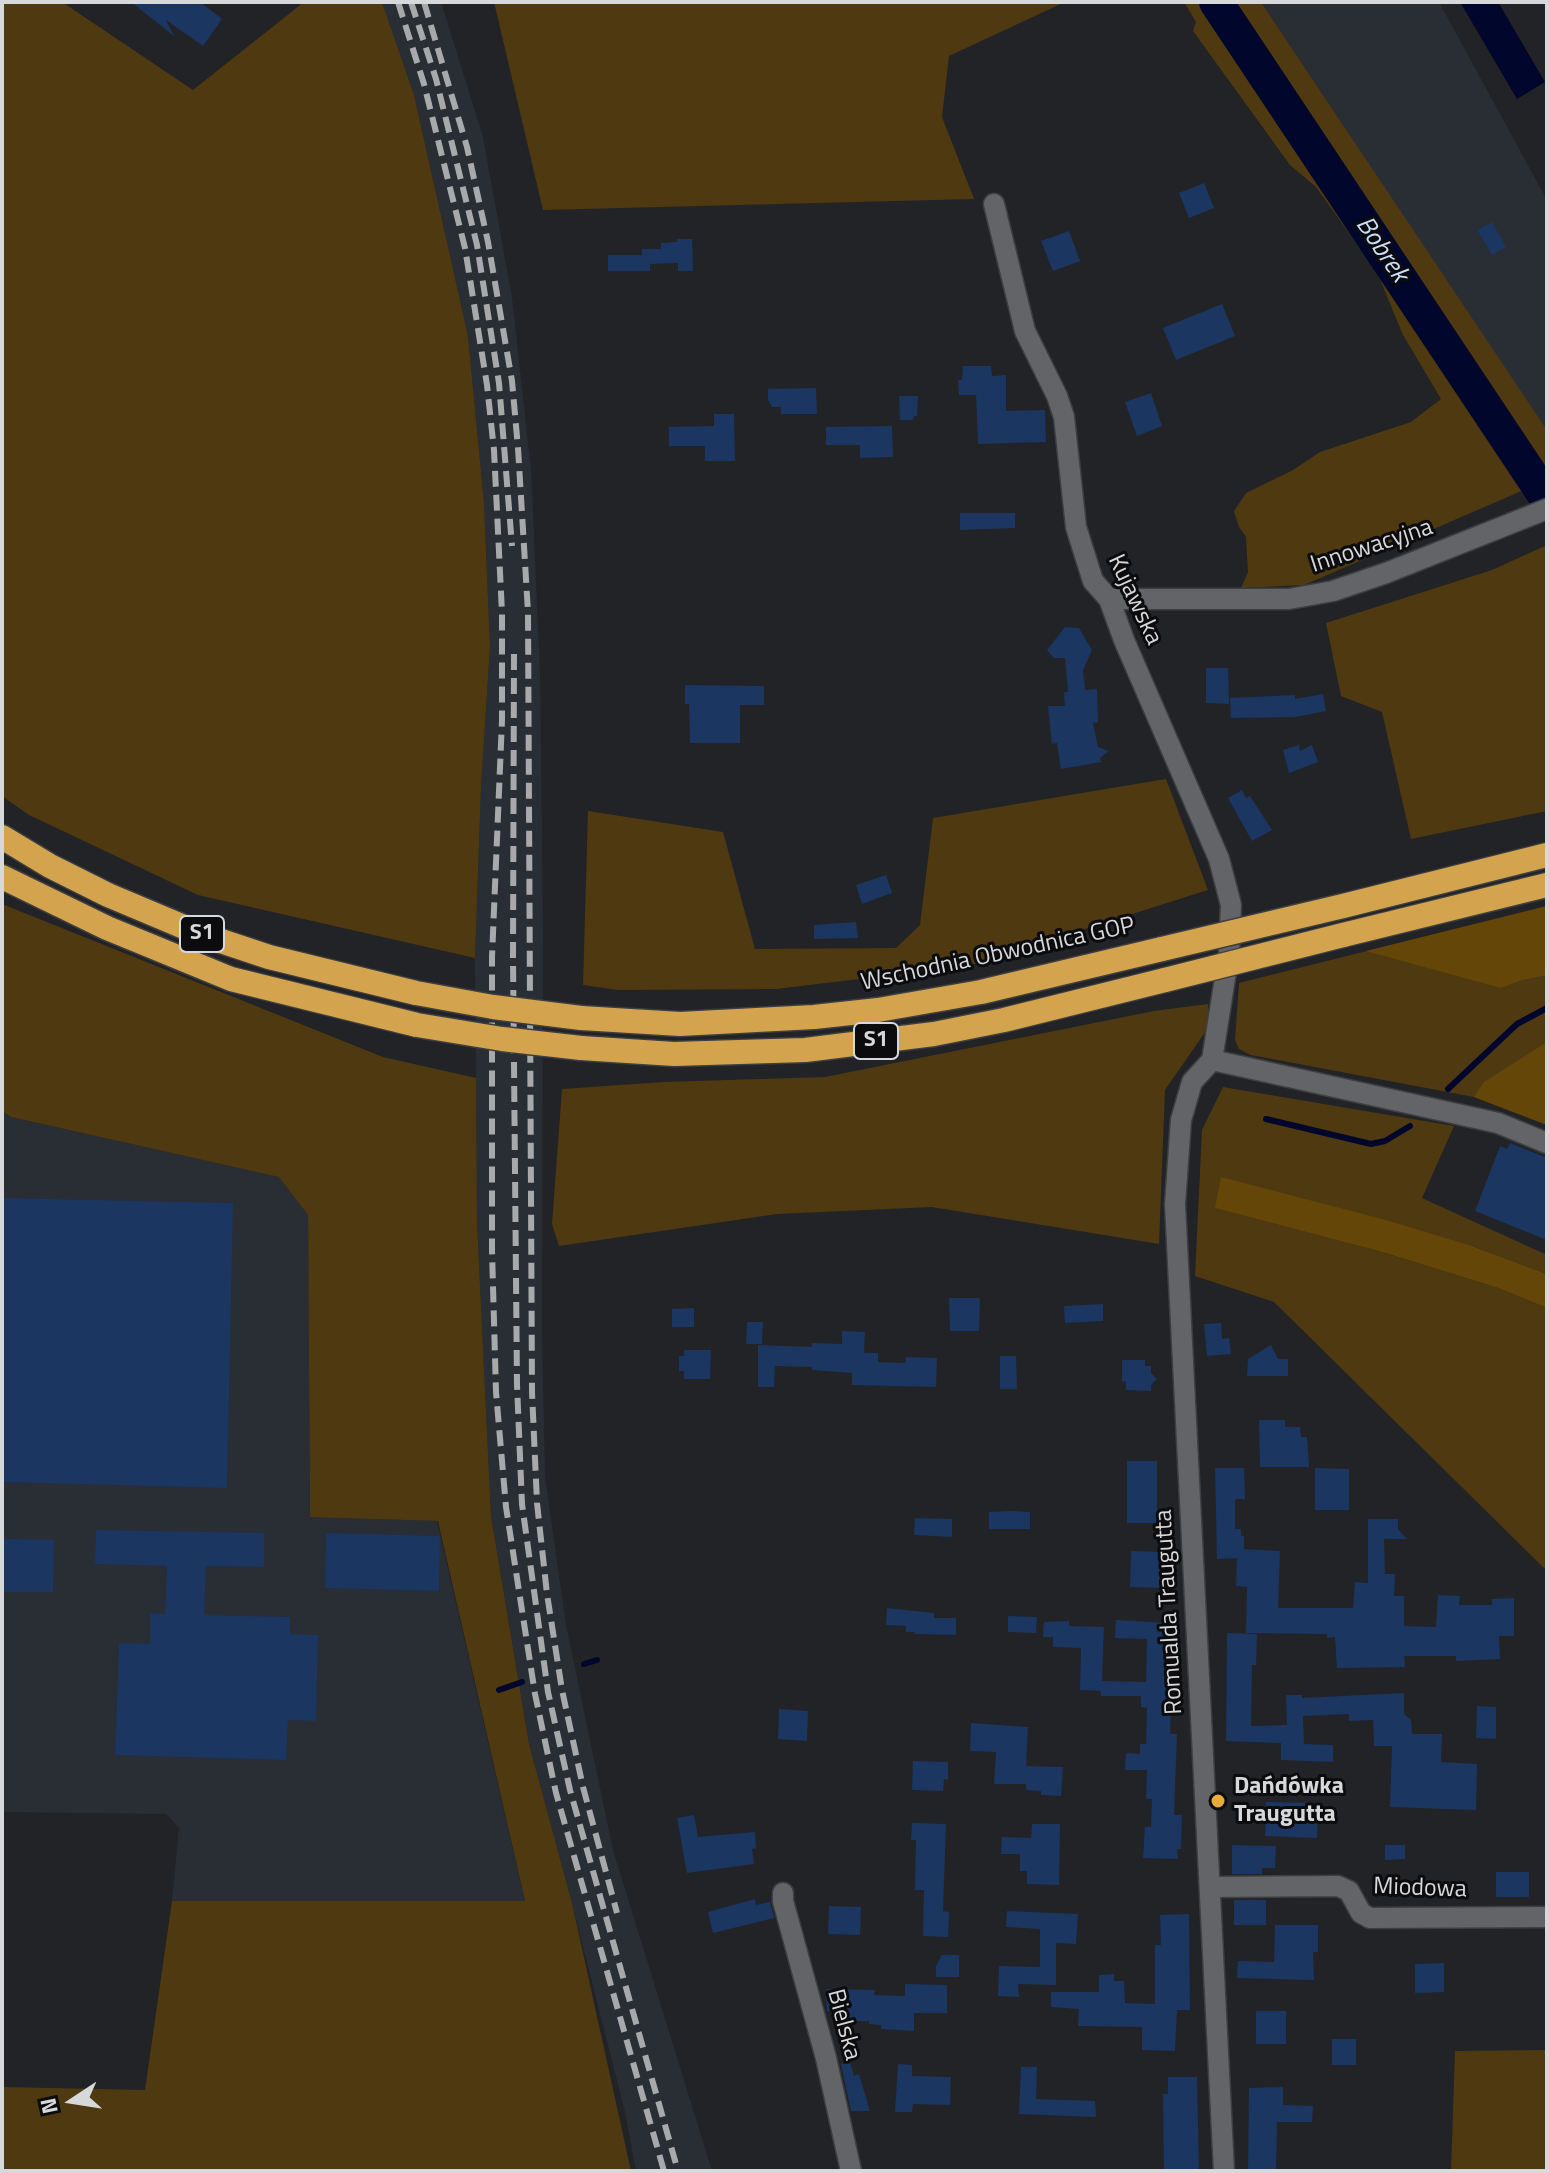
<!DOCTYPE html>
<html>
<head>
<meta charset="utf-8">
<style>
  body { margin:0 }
  #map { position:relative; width:1549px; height:2173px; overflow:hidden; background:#222326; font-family:"Titillium Web",sans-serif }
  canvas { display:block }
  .frame { position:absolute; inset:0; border:4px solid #d7d8da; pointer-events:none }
  .north { position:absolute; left:32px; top:2061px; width:80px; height:80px; -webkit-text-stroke:6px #0c0c0e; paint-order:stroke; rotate:258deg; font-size:22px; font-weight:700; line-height:32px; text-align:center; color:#d7d8da }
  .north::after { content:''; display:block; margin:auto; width:28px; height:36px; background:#d7d8da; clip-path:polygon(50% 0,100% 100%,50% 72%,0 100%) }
</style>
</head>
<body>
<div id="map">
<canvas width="1549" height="2173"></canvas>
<div class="frame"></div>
<div class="north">N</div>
</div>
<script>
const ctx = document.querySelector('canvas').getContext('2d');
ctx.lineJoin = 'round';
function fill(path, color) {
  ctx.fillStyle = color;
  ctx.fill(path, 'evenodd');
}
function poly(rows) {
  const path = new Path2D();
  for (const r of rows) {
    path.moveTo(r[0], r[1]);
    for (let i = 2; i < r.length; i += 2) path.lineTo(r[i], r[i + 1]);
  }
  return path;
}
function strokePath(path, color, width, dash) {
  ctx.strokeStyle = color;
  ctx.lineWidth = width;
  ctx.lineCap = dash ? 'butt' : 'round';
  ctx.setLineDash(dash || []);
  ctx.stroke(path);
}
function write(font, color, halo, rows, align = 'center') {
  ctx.font = font + ' "Titillium Web",sans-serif';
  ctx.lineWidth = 6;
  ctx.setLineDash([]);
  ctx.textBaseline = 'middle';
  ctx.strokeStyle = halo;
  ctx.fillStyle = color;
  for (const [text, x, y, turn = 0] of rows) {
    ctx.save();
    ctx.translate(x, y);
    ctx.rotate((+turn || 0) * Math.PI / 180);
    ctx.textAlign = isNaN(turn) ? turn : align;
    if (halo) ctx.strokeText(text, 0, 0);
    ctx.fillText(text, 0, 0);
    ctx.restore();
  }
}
const built = poly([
  [382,2,441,2,483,137,512,297,531,470,540,672,543,930,542,1330,545,1477,566,1625,613,1850,712,2171,636,2171,625,2112,572,1903,529,1744,491,1516,477,1221,475,958,481,787,490,646,484,503,468,336,414,95],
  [1261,2,1439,2,1547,200,1547,430],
  [2,1112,11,1117,280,1177,308,1215,310,1516,437,1521,525,1902,172,1901,179,1828,166,1814,2,1812]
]);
const green = poly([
  [2,2,62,2,193,90,304,2,382,2,414,95,468,336,484,503,490,646,481,787,475,958,198,895,29,815,2,796],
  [494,2,1065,2,949,56,942,117,974,199,543,210],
  [1184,2,1261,2,1547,430,1547,480,1304,585,1241,588,1248,572,1246,537,1239,527,1234,511,1246,493,1293,470,1320,452,1411,422,1441,399,1403,335,1377,272,1316,187,1290,165,1193,31,1196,22],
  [1547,545,1547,811,1411,839,1382,712,1341,696,1326,623,1492,570],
  [1166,779,1208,890,968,966,776,989,618,990,583,985,588,811,723,832,755,949,896,948,920,925,933,818],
  [2,904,383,1057,476,1078,477,1221,491,1516,529,1744,572,1903,631,2171,2,2171,2,2087,145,2090,172,1901,525,1901,438,1521,310,1517,308,1215,279,1177,11,1117,2,1111],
  [1547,906,1547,1125,1474,1097,1251,1055,1239,1049,1235,1040,1239,983],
  [1208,1004,1208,1028,1165,1090,1159,1244,932,1207,777,1214,559,1246,552,1224,562,1089,664,1082,825,1077,1154,1011],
  [1223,1087,1454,1126,1422,1198,1547,1255,1547,1274,1472,1246,1216,1208,1382,1252,1498,1288,1547,1308,1547,1571,1274,1302,1195,1276,1202,1130],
  [1547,2050,1547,2171,1451,2171,1455,2051]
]);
const forest = poly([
  [1547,906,1547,975,1522,980,1501,988,1366,951],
  [1547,1042,1547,1125,1474,1097,1484,1082],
  [1221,1177,1386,1220,1472,1246,1547,1274,1547,1308,1498,1288,1382,1252,1215,1208]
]);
const water = poly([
  [1460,2,1498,2,1545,82,1517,99]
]);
const stream = poly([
  [1448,1089,1517,1024,1547,1008],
  [1266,1119,1371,1144,1385,1141,1410,1126],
  [584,1664,597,1660],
  [499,1690,522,1682]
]);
const river = poly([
  [1216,2,1547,499]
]);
const building = poly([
  [131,2,200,2,222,19,203,46,166,20,174,36],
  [1204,183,1214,208,1189,218,1179,193],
  [1492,222,1506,247,1492,255,1477,230],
  [1069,231,1080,261,1053,271,1041,241],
  [677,239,692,239,693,271,678,271,678,263,650,264,650,271,608,271,608,255,642,255,642,249,661,249,661,243,677,242],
  [1222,304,1235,336,1176,360,1163,328],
  [963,366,991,366,992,376,1006,375,1006,411,1045,410,1046,442,978,444,976,395,959,395,958,380,962,380],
  [816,388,817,414,781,414,781,407,772,407,768,400,768,389],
  [1151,393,1162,426,1137,436,1125,402],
  [899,396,918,396,917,416,914,416,913,420,900,420],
  [714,414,734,414,735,461,705,461,705,446,669,446,669,427,714,426],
  [892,426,893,457,860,458,860,445,826,445,826,427],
  [960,513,1015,513,1015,528,960,530],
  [1065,627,1079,628,1092,650,1083,670,1085,690,1097,689,1098,722,1093,723,1098,747,1109,751,1100,758,1101,762,1061,769,1057,743,1052,744,1048,706,1065,706,1064,692,1068,692,1065,658,1054,658,1047,650],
  [1206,668,1228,668,1229,704,1206,703],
  [685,685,764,686,764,705,740,705,740,743,690,743,689,704,685,704],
  [1323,694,1326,711,1296,717,1231,718,1230,698,1295,695,1295,699],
  [1299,745,1300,751,1312,745,1318,762,1289,773,1283,750],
  [1242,790,1246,798,1250,796,1272,830,1252,841,1228,798],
  [886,875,892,893,862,904,856,885],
  [856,922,858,938,814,939,814,925],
  [1510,1143,1547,1158,1547,1240,1475,1211,1500,1146,1507,1149],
  [2,1198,233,1203,227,1488,2,1482],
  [949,1298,980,1298,979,1331,950,1331],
  [1103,1304,1103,1321,1065,1323,1064,1306],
  [694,1308,694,1327,672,1327,672,1309],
  [747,1322,763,1322,762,1344,746,1344],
  [1221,1323,1222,1339,1229,1338,1231,1354,1207,1356,1204,1324],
  [842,1331,865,1332,864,1353,878,1353,878,1362,905,1363,906,1357,937,1358,936,1387,852,1385,852,1373,812,1370,812,1367,775,1366,774,1387,758,1387,758,1345,812,1347,812,1343,842,1344],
  [1271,1345,1278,1359,1288,1359,1288,1376,1247,1376,1248,1359],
  [684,1350,711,1350,710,1379,684,1379,684,1371,679,1371,679,1356,684,1356],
  [1000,1356,1016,1356,1017,1389,1000,1389],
  [1122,1360,1145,1360,1145,1366,1151,1366,1151,1373,1157,1379,1151,1385,1151,1391,1126,1390,1126,1381,1122,1382],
  [1259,1420,1285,1420,1285,1427,1300,1427,1301,1437,1307,1437,1309,1467,1260,1467],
  [1127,1461,1157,1461,1157,1523,1127,1523],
  [1215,1468,1244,1468,1245,1499,1235,1499,1235,1529,1241,1529,1241,1536,1244,1536,1244,1549,1280,1551,1278,1608,1353,1608,1355,1582,1368,1583,1368,1519,1398,1519,1398,1529,1407,1539,1384,1539,1385,1574,1395,1574,1394,1596,1404,1596,1404,1626,1436,1627,1438,1595,1460,1596,1459,1605,1492,1605,1492,1599,1514,1598,1514,1636,1499,1636,1500,1659,1456,1661,1456,1656,1404,1656,1405,1667,1337,1668,1335,1637,1327,1638,1327,1634,1246,1633,1247,1587,1236,1586,1237,1558,1217,1559],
  [1315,1468,1349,1469,1349,1510,1315,1510],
  [1010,1511,1030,1512,1030,1529,989,1529,989,1512],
  [915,1518,952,1519,952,1537,914,1535],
  [96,1530,264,1533,264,1567,206,1566,204,1615,290,1617,290,1634,318,1635,316,1721,288,1720,286,1760,115,1755,119,1643,150,1644,150,1613,165,1614,167,1566,95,1564],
  [326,1533,440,1536,439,1591,325,1588],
  [2,1539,54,1540,53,1592,2,1592],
  [1131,1551,1162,1552,1161,1588,1130,1587],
  [887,1608,934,1613,934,1618,956,1618,956,1635,915,1634,915,1632,906,1632,906,1626,886,1625],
  [1008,1616,1037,1617,1036,1633,1008,1632],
  [1116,1620,1168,1623,1167,1651,1173,1651,1170,1734,1177,1734,1174,1815,1182,1815,1181,1849,1177,1849,1178,1859,1143,1858,1145,1827,1151,1827,1152,1799,1146,1799,1147,1770,1125,1770,1126,1753,1140,1754,1140,1744,1146,1744,1147,1708,1141,1707,1141,1696,1101,1696,1101,1691,1080,1690,1081,1648,1053,1647,1053,1637,1043,1637,1044,1622,1069,1621,1069,1626,1104,1627,1102,1681,1146,1682,1147,1639,1115,1638],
  [1227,1633,1257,1634,1256,1665,1252,1665,1251,1726,1287,1725,1286,1695,1302,1695,1302,1698,1404,1693,1404,1714,1411,1720,1412,1734,1442,1734,1441,1762,1477,1764,1476,1810,1390,1807,1392,1746,1374,1746,1373,1720,1349,1721,1349,1714,1303,1716,1304,1744,1333,1745,1333,1762,1281,1760,1281,1743,1226,1741],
  [1477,1706,1496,1707,1496,1739,1476,1738],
  [779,1709,808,1711,807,1741,778,1739],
  [971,1723,1028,1727,1026,1766,1063,1767,1061,1796,1041,1795,1041,1791,1026,1790,1026,1784,994,1784,996,1752,970,1751],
  [913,1761,948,1762,948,1780,944,1779,943,1791,912,1790],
  [1266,1802,1318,1803,1317,1838,1265,1836],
  [694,1815,698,1837,755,1832,756,1848,752,1849,754,1864,687,1873,677,1818],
  [912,1823,946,1824,943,1911,949,1912,948,1937,923,1936,924,1890,915,1890,916,1840,911,1840],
  [1032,1824,1060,1824,1059,1885,1027,1884,1027,1871,1020,1871,1020,1854,1001,1854,1002,1837,1031,1838],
  [1232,1845,1276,1846,1275,1868,1262,1868,1262,1874,1232,1874],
  [1385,1845,1405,1845,1405,1859,1385,1860],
  [1496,1872,1529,1872,1529,1897,1496,1897],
  [755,1899,756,1905,770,1902,774,1918,713,1933,708,1912],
  [1234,1900,1266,1900,1266,1925,1234,1925],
  [829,1906,861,1907,860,1935,828,1934],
  [1007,1911,1078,1914,1076,1944,1056,1943,1056,1985,1018,1984,1019,1997,998,1996,999,1966,1040,1967,1040,1929,1006,1927],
  [1189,1914,1190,2010,1177,2010,1175,2051,1142,2050,1142,2027,1078,2026,1079,2009,1051,2007,1051,1992,1099,1992,1099,1975,1114,1974,1114,1981,1124,1981,1125,2003,1155,2004,1155,1945,1161,1945,1160,1915],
  [1275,1925,1318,1925,1318,1952,1313,1952,1314,1980,1237,1978,1238,1961,1274,1962],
  [942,1955,959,1955,959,1977,936,1977,936,1966],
  [1444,1963,1444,1992,1415,1993,1415,1964],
  [905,1984,947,1985,947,2013,914,2013,914,2031,881,2029,881,2025,869,2024,869,2021,836,2021,836,2011,827,2011,826,1989,875,1990,874,1995,905,1996],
  [1256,2011,1286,2011,1286,2044,1256,2044],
  [1332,2039,1356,2039,1356,2065,1332,2065],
  [850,2062,854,2076,859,2074,870,2111,851,2111,841,2064],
  [898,2064,912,2065,912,2076,951,2077,950,2105,913,2104,912,2112,895,2112],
  [1021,2067,1037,2067,1036,2099,1095,2101,1096,2117,1019,2114],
  [1168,2077,1197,2077,1199,2171,1164,2171,1163,2094,1168,2094],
  [1283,2087,1283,2105,1313,2106,1312,2122,1277,2122,1276,2171,1248,2171,1249,2088]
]);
const minor = poly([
  [994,204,1025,331,1057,396,1064,417,1076,527,1093,581,1109,599,1124,640,1219,859,1231,905,1229,953,1212,1060],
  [1109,599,1289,599,1333,591,1386,573,1547,509],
  [1212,1060,1192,1082,1181,1120,1175,1204,1224,2171],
  [1212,1060,1498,1123,1547,1143],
  [1210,1887,1338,1886,1349,1891,1361,1913,1370,1918,1547,1917],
  [783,1893,783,1901,826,2058,851,2171]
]);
const highway = poly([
  [2,837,50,866,108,895,203,935,269,957,416,993],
  [2,877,107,928,231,979,417,1025],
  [1343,906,1547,855],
  [1343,935,1547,885],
  [581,1018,680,1024,814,1017,878,1010,981,992,1162,949],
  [581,1048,674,1054,805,1050,934,1034,1004,1020,1165,980]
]);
const rail = poly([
  [398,2,424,84,465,248,487,385,494,450,502,613,502,720,492,957,492,1251,496,1392,506,1507,535,1694,556,1793,664,2171],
  [411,2,436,79,477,245,499,383,512,546],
  [424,2,467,147,488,242,512,381,518,448,528,612,532,1392,537,1503,547,1594,562,1690,583,1787,617,1913],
  [514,654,513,957,517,1385,522,1504,548,1692,570,1790,678,2171]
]);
const highwayBridge = poly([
  [1162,949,1343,906],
  [1165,980,1343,935],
  [416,993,493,1007,581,1018],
  [417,1025,502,1039,581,1048]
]);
const markers = [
  [1218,1801,8,"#e8ab37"]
];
const shields = [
  [202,934,44],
  [876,1041,44]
];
const shieldNames = [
  ["S1",202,934],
  ["S1",876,1041]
];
const streetNames = [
  ["Innowacyjna",1372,547,-18],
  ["Kujawska",1134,600,65],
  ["Wschodnia Obwodnica GOP",998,955,-12],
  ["Romualda Traugutta",1170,1612,-93],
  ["Miodowa",1420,1889,2],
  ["Bielska",843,2025,75]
];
const poiNames = [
  ["Dańdówka",1234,1787],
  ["Traugutta",1234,1815]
];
const waterNames = [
  ["Bobrek",1381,250,56]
];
fill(built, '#292d34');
fill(green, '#4f3910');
fill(forest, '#634608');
fill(water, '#00062c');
strokePath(stream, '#00062c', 6);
strokePath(river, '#00062c', 34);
fill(building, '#1b3661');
strokePath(minor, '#3c3e40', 23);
strokePath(highway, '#3c3e40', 27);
strokePath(minor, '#626467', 20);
strokePath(highway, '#d4a34e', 24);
strokePath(rail, '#a8a9ab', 6, [16, 8]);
strokePath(highwayBridge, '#3c3e40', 27, []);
strokePath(highwayBridge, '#d4a34e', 24);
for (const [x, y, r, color] of markers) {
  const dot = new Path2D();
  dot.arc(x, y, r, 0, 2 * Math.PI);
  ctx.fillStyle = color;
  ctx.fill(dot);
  strokePath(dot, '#0c0c0e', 3);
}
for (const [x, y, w] of shields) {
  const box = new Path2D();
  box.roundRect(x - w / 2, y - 18, w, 36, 6);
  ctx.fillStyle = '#0c0c0e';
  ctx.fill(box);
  strokePath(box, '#d7d8da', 2);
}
write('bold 22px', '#d7d8da', null, shieldNames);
write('24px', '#d7d8da', '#0c0c0e', streetNames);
write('bold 24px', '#d7d8da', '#0c0c0e', poiNames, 'left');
write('italic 26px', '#cbdefb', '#0c0c0e', waterNames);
</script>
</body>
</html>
